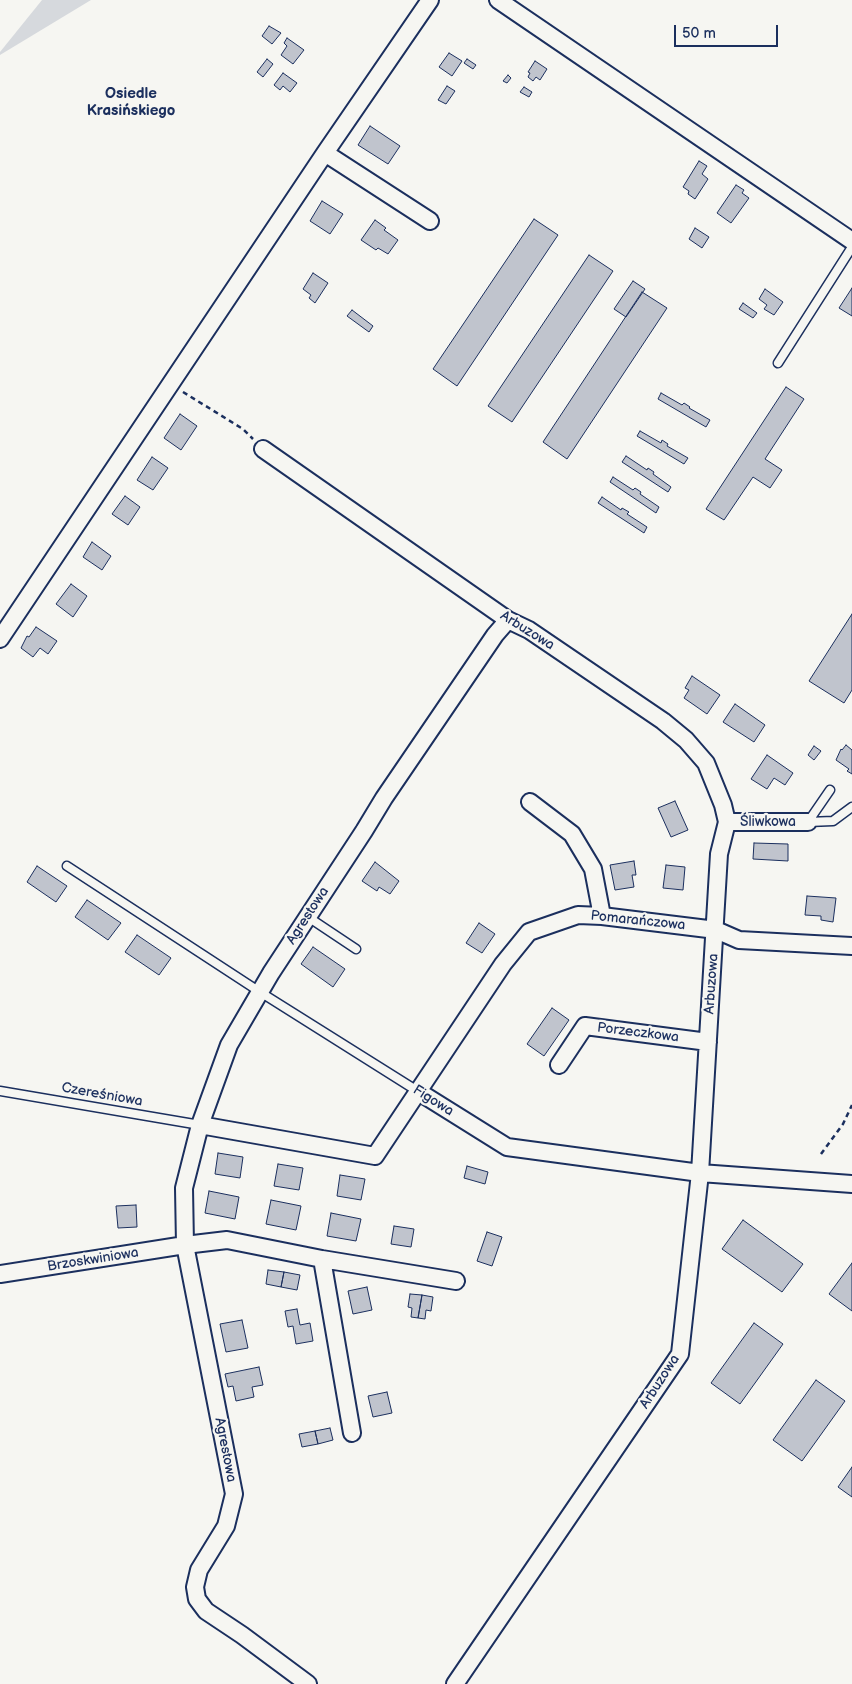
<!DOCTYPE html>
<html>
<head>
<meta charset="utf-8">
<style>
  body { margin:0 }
  #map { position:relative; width:852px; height:1684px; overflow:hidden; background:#f6f6f2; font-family:"Balsamiq Sans",sans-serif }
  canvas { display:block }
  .scale { position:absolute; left:674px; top:25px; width:104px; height:22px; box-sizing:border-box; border:2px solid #1b2f5e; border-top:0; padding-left:6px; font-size:15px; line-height:18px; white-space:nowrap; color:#1b2f5e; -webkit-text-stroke:4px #f6f6f2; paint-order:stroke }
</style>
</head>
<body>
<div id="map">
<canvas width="852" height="1684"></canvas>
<div class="scale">50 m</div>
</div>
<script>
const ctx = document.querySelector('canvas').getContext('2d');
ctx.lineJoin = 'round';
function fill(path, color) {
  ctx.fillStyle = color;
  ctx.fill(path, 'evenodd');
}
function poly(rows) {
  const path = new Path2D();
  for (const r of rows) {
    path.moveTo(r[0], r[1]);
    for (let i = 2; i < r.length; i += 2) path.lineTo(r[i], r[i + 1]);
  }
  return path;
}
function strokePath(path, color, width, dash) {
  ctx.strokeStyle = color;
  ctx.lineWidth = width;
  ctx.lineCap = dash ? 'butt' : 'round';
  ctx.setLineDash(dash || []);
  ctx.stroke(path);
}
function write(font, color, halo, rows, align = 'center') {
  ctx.font = font + ' "Balsamiq Sans",sans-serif';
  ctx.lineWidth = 4.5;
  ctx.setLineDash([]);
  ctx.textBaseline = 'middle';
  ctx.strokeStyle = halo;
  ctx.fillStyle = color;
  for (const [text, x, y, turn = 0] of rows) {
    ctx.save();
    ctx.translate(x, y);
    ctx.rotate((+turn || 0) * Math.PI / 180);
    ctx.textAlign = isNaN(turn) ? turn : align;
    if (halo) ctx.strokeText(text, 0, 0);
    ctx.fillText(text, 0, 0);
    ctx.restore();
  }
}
const green = poly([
  [42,0,91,0,0,55,0,52]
]);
const building = poly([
  [269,26,281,33,272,44,262,36,269,26],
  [287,38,304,50,293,64,281,55,287,46,284,43,287,38],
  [449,53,462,61,452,76,439,67,449,53],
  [267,59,273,64,263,77,257,72,267,59],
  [467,59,476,65,473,69,464,63,467,59],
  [535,61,547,69,540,80,536,77,533,81,528,77,530,73,528,72,535,61],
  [283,73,297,83,290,92,283,86,280,90,274,85,283,73],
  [508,75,511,78,507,83,503,81,508,75],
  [447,86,455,91,446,104,438,100,447,86],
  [524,87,532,92,529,97,520,92,524,87],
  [370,126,400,146,388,164,358,145,370,126],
  [699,161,707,166,702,174,708,179,695,199,688,194,689,191,683,187,699,161],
  [736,185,744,190,742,193,749,198,731,223,717,213,736,185],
  [322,201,343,214,330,234,310,221,322,201],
  [534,219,558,235,457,386,433,369,534,219],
  [375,220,386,228,384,230,398,240,388,254,378,248,376,250,361,240,375,220],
  [695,228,709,237,702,248,689,239,695,228],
  [589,255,613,271,512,422,488,406,589,255],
  [313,273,328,283,315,303,309,298,311,295,303,289,313,273],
  [633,281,645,289,626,317,614,309,633,281],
  [852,288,852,316,839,308,852,288],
  [765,289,783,302,774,315,764,309,767,305,759,299,765,289],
  [642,292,667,308,567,459,543,442,642,292],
  [743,303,757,313,753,318,739,309,743,303],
  [352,310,373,326,369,332,347,316,352,310],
  [786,387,804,399,765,459,782,470,770,488,753,477,724,520,706,509,786,387],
  [661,393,682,405,684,403,690,407,689,408,710,420,706,427,658,399,661,393],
  [180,414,197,426,181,450,164,438,180,414],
  [640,431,661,443,662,440,668,444,667,446,688,458,684,464,637,436,640,431],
  [626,456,647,470,648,468,654,472,653,474,671,487,668,492,622,462,626,456],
  [152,457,168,468,153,490,137,480,152,457],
  [613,477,633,490,635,488,641,492,640,494,659,507,656,513,610,482,613,477],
  [125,496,140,507,128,525,112,514,125,496],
  [602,497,621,510,622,508,629,512,627,514,647,527,644,533,598,503,602,497],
  [92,542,111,556,102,570,83,557,92,542],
  [71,584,87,596,73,617,56,604,71,584],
  [852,614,852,690,844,703,809,681,852,614],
  [36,627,57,641,48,654,40,648,33,657,21,648,27,636,29,637,36,627],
  [692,676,720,695,707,714,684,698,689,690,685,688,692,676],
  [735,704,765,725,754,742,723,722,735,704],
  [846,745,852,750,852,774,847,771,849,769,836,760,841,749,842,750,846,745],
  [814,746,821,751,814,760,808,755,814,746],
  [767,755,793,773,785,785,774,778,767,789,751,779,767,755],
  [675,801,688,830,671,837,658,808,675,801],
  [754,843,788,844,788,861,753,859,754,843],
  [634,861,636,875,632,875,634,887,615,890,610,865,634,861],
  [375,862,399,881,390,894,379,887,377,891,362,881,375,862],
  [666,865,685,867,683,890,663,888,666,865],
  [37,866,67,886,56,902,27,882,37,866],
  [807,896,836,898,833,922,821,920,821,916,805,915,807,896],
  [87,900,121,923,108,940,75,917,87,900],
  [479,923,495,934,482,953,466,943,479,923],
  [137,935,171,958,159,975,125,952,137,935],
  [313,947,345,969,333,987,301,964,313,947],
  [552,1008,569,1020,544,1056,527,1044,552,1008],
  [218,1153,243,1157,240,1178,215,1174,218,1153],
  [278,1164,303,1168,299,1190,274,1186,278,1164],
  [467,1166,488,1172,485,1184,464,1178,467,1166],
  [340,1175,365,1179,361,1200,337,1196,340,1175],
  [209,1191,239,1197,235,1219,205,1213,209,1191],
  [271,1200,301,1206,296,1230,266,1224,271,1200],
  [136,1205,137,1227,118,1228,116,1206,136,1205],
  [331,1213,361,1219,356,1241,327,1236,331,1213],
  [743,1220,803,1264,782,1292,722,1249,743,1220],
  [394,1226,414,1229,411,1247,391,1244,394,1226],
  [487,1232,502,1237,492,1266,477,1261,487,1232],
  [852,1263,852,1311,829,1294,852,1263],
  [268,1270,284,1272,281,1287,266,1284,268,1270],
  [284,1272,300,1275,297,1290,281,1287,284,1272],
  [367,1287,372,1310,353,1314,348,1291,367,1287],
  [410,1294,422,1295,418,1318,411,1317,412,1308,408,1307,410,1294],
  [422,1295,433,1297,431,1311,426,1310,425,1319,418,1318,422,1295],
  [297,1309,300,1325,310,1323,313,1341,296,1344,293,1326,288,1327,285,1311,297,1309],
  [242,1320,248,1348,226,1352,220,1324,242,1320],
  [754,1323,783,1344,740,1404,711,1383,754,1323],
  [259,1367,263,1385,252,1387,254,1397,236,1401,233,1386,228,1387,225,1374,259,1367],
  [816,1380,845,1401,802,1461,773,1440,816,1380],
  [387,1392,392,1413,373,1417,368,1396,387,1392],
  [330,1428,333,1440,318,1444,315,1431,330,1428],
  [315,1431,318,1444,302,1447,299,1434,315,1431],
  [852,1467,852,1497,838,1487,852,1467]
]);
const path = poly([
  [183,392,243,429,253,439],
  [821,1154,843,1124,852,1105]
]);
const service = poly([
  [778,363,852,247],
  [830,790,808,822,833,821,852,807],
  [67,866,260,992,419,1092],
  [308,917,356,949],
  [0,1091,200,1125]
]);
const minor = poly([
  [498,0,852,241],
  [325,153,430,221],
  [263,449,508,620,529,630,663,721,686,740,706,763,723,805,727,822,719,854,700,1173,680,1354,455,1684],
  [0,639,325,153,430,0],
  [530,802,572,834,593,869,602,916],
  [727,822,808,822],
  [559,1065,585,1026,708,1042],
  [419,1092,507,1147,700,1173,852,1184],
  [200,1125,375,1156,503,964,529,932,578,915,602,916,716,930,739,940,852,946],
  [322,1259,352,1433],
  [0,1274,185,1245,227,1240,322,1259,456,1281],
  [308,1684,242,1635,206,1611,197,1599,195,1587,199,1570,226,1526,234,1494,185,1245,184,1188,200,1125,229,1045,271,973,364,831,384,798,495,635,508,620]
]);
const streetNames = [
  ["Arbuzowa",527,631,32],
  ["Śliwkowa",768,822],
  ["Agrestowa",308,916,-57],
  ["Pomarańczowa",638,921,6],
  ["Arbuzowa",712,984,-86],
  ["Porzeczkowa",638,1033,7],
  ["Czereśniowa",102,1095,10],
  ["Figowa",433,1101,32],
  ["Brzoskwiniowa",93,1260,-9],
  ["Arbuzowa",660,1382,-57],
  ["Agrestowa",225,1450,79]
];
const neighbourhoodNames = [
  ["Osiedle",131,94],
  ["Krasińskiego",131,111]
];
fill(green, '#d6d9dd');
fill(building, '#c0c4cd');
strokePath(building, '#1b2f5e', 1);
strokePath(service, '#1b2f5e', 11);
strokePath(minor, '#1b2f5e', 20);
strokePath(path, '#1b2f5e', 2.5, [5, 4]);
strokePath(service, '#f6f6f2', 8);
strokePath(minor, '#f6f6f2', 16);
write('14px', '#1b2f5e', '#f6f6f2', streetNames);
write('bold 15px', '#1b2f5e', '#f6f6f2', neighbourhoodNames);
</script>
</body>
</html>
